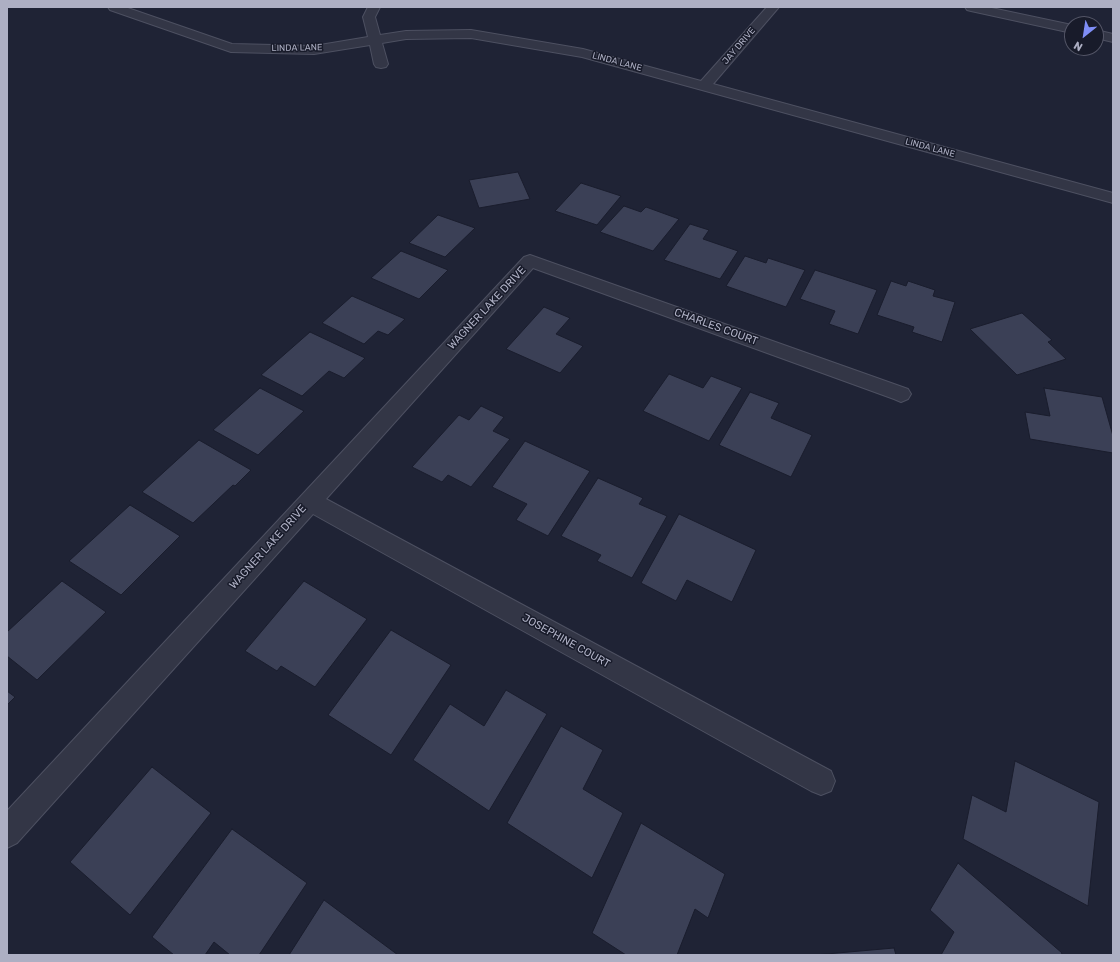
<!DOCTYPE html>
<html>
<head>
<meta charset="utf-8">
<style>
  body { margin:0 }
  #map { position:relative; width:1120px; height:962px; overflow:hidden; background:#1f2335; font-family:Rubik,sans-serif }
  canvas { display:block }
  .frame { position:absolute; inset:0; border:8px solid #adafc3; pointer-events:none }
  .north { position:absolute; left:1064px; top:16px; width:40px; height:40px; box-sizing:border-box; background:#181b2a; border:1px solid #545667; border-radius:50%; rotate:210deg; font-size:11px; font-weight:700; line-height:16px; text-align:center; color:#adafc3 }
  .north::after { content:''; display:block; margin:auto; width:14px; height:18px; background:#7f8ef6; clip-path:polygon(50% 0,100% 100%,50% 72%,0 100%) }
</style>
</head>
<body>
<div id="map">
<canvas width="1120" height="962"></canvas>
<div class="frame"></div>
<div class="north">N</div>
</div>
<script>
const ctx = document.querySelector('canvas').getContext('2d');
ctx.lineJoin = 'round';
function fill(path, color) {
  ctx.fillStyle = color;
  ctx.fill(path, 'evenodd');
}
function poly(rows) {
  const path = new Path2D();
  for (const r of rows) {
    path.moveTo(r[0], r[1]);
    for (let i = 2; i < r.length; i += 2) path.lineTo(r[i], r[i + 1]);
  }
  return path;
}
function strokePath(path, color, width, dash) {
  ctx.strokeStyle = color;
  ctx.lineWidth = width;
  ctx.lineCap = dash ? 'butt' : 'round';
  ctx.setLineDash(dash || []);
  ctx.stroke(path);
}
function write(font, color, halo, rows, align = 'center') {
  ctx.font = font + ' Rubik,sans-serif';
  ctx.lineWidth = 3;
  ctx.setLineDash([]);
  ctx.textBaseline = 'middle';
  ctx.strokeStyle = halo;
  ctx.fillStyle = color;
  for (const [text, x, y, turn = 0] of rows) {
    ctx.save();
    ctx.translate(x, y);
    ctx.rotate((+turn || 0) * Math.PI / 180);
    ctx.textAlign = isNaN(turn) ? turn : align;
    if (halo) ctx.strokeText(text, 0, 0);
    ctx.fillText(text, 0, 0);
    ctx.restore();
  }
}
const building = poly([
  [518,172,530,199,479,208,469,180,518,172],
  [581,183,621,196,597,225,555,211,581,183],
  [624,206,641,212,646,207,679,219,653,251,600,232,624,206],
  [438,215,475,228,445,257,409,243,438,215],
  [690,224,709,230,703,239,738,251,720,279,664,260,690,224],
  [401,251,448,270,419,299,371,278,401,251],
  [745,256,766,263,768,258,805,270,786,307,726,286,745,256],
  [815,270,877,290,858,334,829,324,835,311,800,299,815,270],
  [891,281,906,286,908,281,935,290,933,296,955,302,942,342,912,332,914,327,877,315,891,281],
  [352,296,405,319,388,335,378,331,364,344,322,323,352,296],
  [544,307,570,318,556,334,583,346,560,373,506,349,544,307],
  [1022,313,1052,340,1048,342,1066,359,1017,375,970,329,1022,313],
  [310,332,365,358,344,378,329,371,302,396,261,375,310,332],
  [669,374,703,388,711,376,742,388,709,441,643,411,669,374],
  [260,388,304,411,258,455,213,430,260,388],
  [1044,388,1102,397,1113,436,1113,453,1030,439,1025,412,1050,416,1044,388],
  [750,392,779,403,771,418,812,435,791,477,719,445,750,392],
  [481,406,504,417,493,431,510,439,471,487,448,475,442,482,412,467,459,415,469,420,481,406],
  [199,440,251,470,235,486,233,485,193,523,142,492,199,440],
  [525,441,590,471,548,536,516,520,527,504,492,487,525,441],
  [598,478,643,498,639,504,667,516,632,578,597,561,601,555,561,536,598,478],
  [130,505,180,536,121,595,69,561,130,505],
  [679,514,756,550,732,602,687,580,676,601,641,583,679,514],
  [62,581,106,612,37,680,7,656,7,632,62,581],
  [304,581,367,619,315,687,281,666,277,671,245,651,304,581],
  [391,630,451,665,391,755,328,715,391,630],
  [506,690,547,714,489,811,413,760,450,704,484,726,506,690],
  [7,691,15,697,7,705,7,691],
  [561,726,603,750,583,789,623,813,592,878,507,823,561,726],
  [1015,761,1099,802,1088,906,963,839,972,795,1006,812,1015,761],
  [152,767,211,813,130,915,70,862,152,767],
  [641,823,725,874,708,918,695,909,677,955,626,955,592,933,641,823],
  [232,829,307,883,259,955,230,955,214,942,205,955,174,955,152,937,232,829],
  [958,863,1062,953,1061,955,941,955,954,932,930,910,958,863],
  [324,900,398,955,289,955,324,900],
  [894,948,896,955,815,955,894,948]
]);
const minor = poly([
  [108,7,125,7,232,44,314,46,368,37,363,17,368,7,380,7,375,17,380,35,406,31,471,30,583,49,701,81,767,7,779,7,713,84,1113,193,1113,203,582,57,471,38,406,39,382,43,388,64,386,67,381,68,376,67,374,64,370,45,314,54,231,52,110,10,108,7],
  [965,7,987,7,1072,25,1072,33,971,11,967,10,965,7],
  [1096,30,1113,34,1113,42,1096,38,1096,30],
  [530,255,908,389,911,394,908,399,901,402,894,399,533,268,326,499,831,771,835,781,831,791,821,795,811,791,313,514,17,843,7,848,7,811,524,257,530,255]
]);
const farStreetnames = [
  ["JAY DRIVE",739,46,-49],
  ["LINDA LANE",297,48,-1],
  ["LINDA LANE",617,62,15],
  ["LINDA LANE",930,148,15]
];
const streetNames = [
  ["WAGNER LAKE DRIVE",487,308,-47],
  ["CHARLES COURT",716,327,20],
  ["WAGNER LAKE DRIVE",268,547,-48],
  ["JOSEPHINE COURT",566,641,29]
];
fill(building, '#3b4056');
strokePath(building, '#1a1d2d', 1);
strokePath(minor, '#4d5061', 2);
fill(minor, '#333646');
write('9px', '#adafc3', '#181b2a', farStreetnames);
write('11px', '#adafc3', '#181b2a', streetNames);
</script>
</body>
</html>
